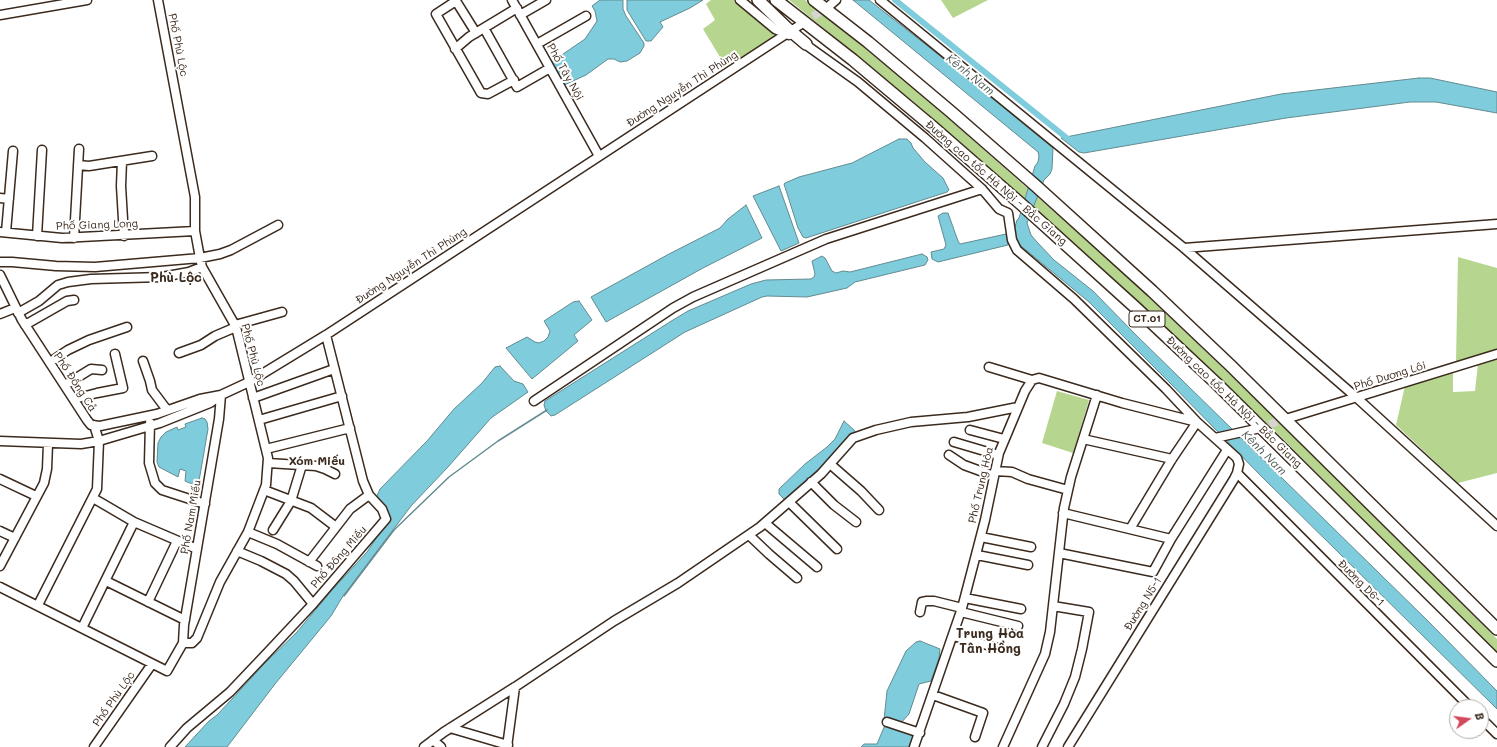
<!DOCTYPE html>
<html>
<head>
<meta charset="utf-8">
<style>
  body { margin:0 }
  #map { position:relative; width:1497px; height:747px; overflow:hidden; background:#fff; font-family:Mali,sans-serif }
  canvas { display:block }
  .north { position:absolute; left:1449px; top:699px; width:40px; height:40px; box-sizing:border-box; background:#fff; border:1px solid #b1aaa5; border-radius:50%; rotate:76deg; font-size:11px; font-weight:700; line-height:16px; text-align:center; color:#3b2a1e }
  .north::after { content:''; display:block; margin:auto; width:14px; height:18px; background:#d1495b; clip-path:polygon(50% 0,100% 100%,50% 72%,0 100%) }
</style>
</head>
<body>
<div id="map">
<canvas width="1497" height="747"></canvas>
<div class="north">B</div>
</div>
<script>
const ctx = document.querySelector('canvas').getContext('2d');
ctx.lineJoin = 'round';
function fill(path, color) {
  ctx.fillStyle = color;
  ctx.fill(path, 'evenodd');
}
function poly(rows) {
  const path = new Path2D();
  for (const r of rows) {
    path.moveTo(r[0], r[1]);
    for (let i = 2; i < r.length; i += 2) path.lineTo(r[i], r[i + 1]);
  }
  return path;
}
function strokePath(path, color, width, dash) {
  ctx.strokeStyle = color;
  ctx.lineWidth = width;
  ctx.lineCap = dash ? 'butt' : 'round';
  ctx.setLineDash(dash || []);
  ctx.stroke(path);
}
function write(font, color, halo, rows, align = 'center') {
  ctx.font = font + ' Mali,sans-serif';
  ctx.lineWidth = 4;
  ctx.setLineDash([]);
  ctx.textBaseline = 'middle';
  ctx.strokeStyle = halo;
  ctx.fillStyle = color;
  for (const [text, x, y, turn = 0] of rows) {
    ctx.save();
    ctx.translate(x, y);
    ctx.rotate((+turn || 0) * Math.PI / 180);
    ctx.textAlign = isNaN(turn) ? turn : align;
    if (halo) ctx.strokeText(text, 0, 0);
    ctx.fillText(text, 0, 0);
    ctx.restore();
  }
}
const green = poly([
  [711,0,749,0,787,28,726,67,703,29,715,20,706,4],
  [789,0,805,0,839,27,923,96,1119,269,1264,407,1497,639,1497,653,1274,430,1127,291,1064,234,922,109],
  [941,0,988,0,953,18],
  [1458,257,1497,268,1497,349,1456,362],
  [1497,358,1497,473,1458,483,1396,425,1405,386,1453,373,1453,392,1475,391,1478,364],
  [1057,391,1089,400,1073,453,1042,443]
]);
const water = poly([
  [600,0,623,0,623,9,626,16,644,43,644,46,640,53,627,61,620,62,614,59,608,59,586,75,562,86,550,63,585,39,597,21,595,11,592,6,600,0],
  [627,0,703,0,690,8,660,22,663,27,651,41,646,41,627,10,627,0],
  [853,0,869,0,953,66,1053,148,1052,169,1050,174,1044,180,1027,223,1031,235,1037,242,1054,260,1093,291,1135,334,1428,621,1497,691,1497,709,1262,477,1173,386,1089,302,1021,246,1016,239,1008,241,1008,245,938,262,932,259,931,252,944,249,946,245,938,216,943,213,948,213,958,241,960,244,1006,234,1008,236,1014,230,1017,220,1019,218,1035,166,1038,162,1039,156,1038,152,853,0],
  [1419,78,1430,78,1497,92,1497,113,1436,102,1410,102,1286,118,1084,153,1079,152,1061,138,1281,94,1419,78],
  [899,139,907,139,911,143,913,148,925,162,943,178,949,190,947,192,806,238,803,237,798,228,784,184,785,183,799,177,852,163,899,139],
  [779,186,799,243,781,251,753,196,779,186],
  [746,205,762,238,703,268,606,322,591,297,669,254,720,228,728,219,746,205],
  [922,254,927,257,928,260,925,265,855,282,847,288,807,297,767,296,762,297,685,332,555,415,551,416,546,411,544,405,545,401,673,320,688,311,751,284,766,280,811,279,814,277,815,274,812,261,822,256,825,258,832,271,836,273,843,271,850,272,922,254],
  [579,301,592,320,574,335,578,341,532,379,506,348,527,337,535,342,539,343,544,341,548,337,550,331,544,321,573,302,579,301],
  [500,366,514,381,523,384,528,392,491,418,448,467,411,506,343,596,331,616,275,684,227,747,185,747,209,721,217,715,232,699,264,664,297,632,332,590,367,552,383,528,386,525,387,520,376,498,380,489,427,441,454,409,482,383,495,367,500,366],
  [202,418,205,419,207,422,208,429,199,481,196,484,192,484,185,481,186,471,180,469,178,477,159,467,157,462,158,443,161,437,166,432,177,427,178,430,186,427,185,424,202,418],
  [844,421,854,430,855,432,854,433,789,499,784,499,779,494,779,489,805,464,827,447,835,439,844,421],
  [920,641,940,649,939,658,931,681,919,684,909,714,900,724,884,720,887,691,906,651,916,642,920,641],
  [885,725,915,734,909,747,861,747,864,744,877,744,885,725]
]);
const stream = poly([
  [344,596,394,530,449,477,498,441,547,410]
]);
const canal = poly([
  [895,0,1068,139,1072,141]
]);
const minorTunnel = poly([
  [803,23,829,6],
  [1258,428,1289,418]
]);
const minor = poly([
  [512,0,599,156],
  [740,0,775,29,789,35],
  [880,0,1184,248,1357,398,1497,526],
  [829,6,836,0],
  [0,15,87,0],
  [520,15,546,0],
  [484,28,517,87,550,68],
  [476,33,456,1,436,14,481,93,488,94,514,80],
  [802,42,858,82,925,138,982,189,999,209,1008,213,1012,240,1017,250,1074,299,1166,389,1197,422],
  [537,44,586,16],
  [455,49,469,37,517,8],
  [122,161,121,186,124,236],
  [78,165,89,166,152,156],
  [0,198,9,199],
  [0,232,62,238,195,231],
  [6,232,13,151],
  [37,236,42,150],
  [74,238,79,149],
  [1184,248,1497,224],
  [0,262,12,262,56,266,95,267,200,258,220,254,231,250,278,225],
  [0,275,22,320,87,420,91,425,100,426,157,414,200,399,221,395,219,419,184,625,183,643],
  [18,313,39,301,58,285,68,282,91,279,162,277,189,272,202,267],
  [0,314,15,308],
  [25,325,67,301,74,300],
  [235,325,282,312],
  [179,353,201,345,215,336,236,327],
  [143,361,150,381,152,390,167,410],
  [50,362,68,350,89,340,127,327],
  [989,367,1032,380],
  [65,385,91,369,102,370],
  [253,398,334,369],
  [74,399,97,393,123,388,115,354],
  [534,401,673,308,693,297,826,239,982,189],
  [1289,418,1497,354],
  [259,420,342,396],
  [150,423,149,463,155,483,162,490,205,504],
  [970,430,1004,439],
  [1215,438,1256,429],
  [1083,439,1172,459],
  [0,441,81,444,99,441,160,423,210,403,221,395,249,382,326,335,803,23],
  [954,442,998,455],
  [266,449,350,428],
  [949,455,964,465,994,476],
  [268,463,316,466,325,469,335,474],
  [830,464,861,491,879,510],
  [995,471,1012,472,1028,479,1068,490],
  [1237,473,1470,707],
  [0,479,36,496],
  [811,482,834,505,856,522],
  [264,490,311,508,336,527],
  [93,498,134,522,197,549],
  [789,502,837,549],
  [1063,513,1171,539],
  [765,523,817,567],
  [1130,529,1172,459,1197,422],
  [273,530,291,501,302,465],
  [0,531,15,538],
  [248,532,277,544,317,566],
  [749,535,769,554,797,578],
  [981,537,1031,547],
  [237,551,261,561,286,574,294,581,313,604],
  [1059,553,1153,572,1171,539,1227,450],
  [977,555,1028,565],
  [309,562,350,509,369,495],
  [0,566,44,483,47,469,48,444],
  [106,581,185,620],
  [0,587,167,671,183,643,192,643,197,638,220,582,248,532,266,485,268,458,236,327,202,267,200,258,195,231,195,197,158,0],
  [965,598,1021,609],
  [148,602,177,541],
  [38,605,97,489,99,441,94,425],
  [920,612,922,602,927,601,934,601,962,608],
  [961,612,1018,626],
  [82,628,134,522],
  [953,636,998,648],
  [933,695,983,713,975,737],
  [1481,718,1497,734],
  [887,722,920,733],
  [450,728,508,745],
  [433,740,441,747],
  [94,747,152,664],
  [170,747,187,728,230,692,267,653,313,604,386,519,382,509,369,495,363,481,326,335],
  [424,747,444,732,515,687,614,621,678,583,760,527,821,474,853,438,876,430,911,422,968,417,1018,407],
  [507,747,515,687],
  [914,747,962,608,985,520,999,453,1025,391,1032,380,1039,378,1122,403,1197,422,1237,458,1239,464,1237,473,1234,479,1068,747],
  [1003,747,1045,654,1050,632,1064,508,1071,477,1097,395],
  [1042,747,1064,704,1075,677,1082,649,1089,612,1053,606]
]);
const highway = poly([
  [758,0,787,28,806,44],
  [776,0,853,60,934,128,1021,204,1136,308,1216,383,1497,661],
  [814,0,868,42,950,111,1036,186,1152,291,1231,366,1497,629]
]);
const shields = [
  [1147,319,36]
];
const shieldNames = [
  ["CT.01",1147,319]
];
const streetNames = [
  ["Phố Phù Lộc",178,45,79],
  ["Phố Tây Nội",565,72,61],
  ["Đường Nguyễn Thì Phùng",682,89,-33],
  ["Đường cao tốc Hà Nội - Bắc Giang",996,183,41],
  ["Phố Giang Long",97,225,-2],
  ["Đường Nguyễn Thì Phùng",411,266,-33],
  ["Phố Phù Lộc",253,355,75],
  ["Phố Dương Lôi",1390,376,-17],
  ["Phố Đồng Cả",75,382,57],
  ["Đường cao tốc Hà Nội - Bắc Giang",1234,402,44],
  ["Phố Trung Hòa",981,485,-77],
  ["Phố Nam Miếu",191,517,-80],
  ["Phố Đông Miếu",339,557,-49],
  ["Đường D6-1",1361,583,45],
  ["Đường N5-1",1143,604,-58],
  ["Phố Phù Lộc",114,699,-55]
];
const waterNames = [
  ["Kênh Nam",970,75,39],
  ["Kênh Nam",1264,453,45]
];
const neighbourhoodNames = [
  ["Xóm Miếu",317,461]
];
const quarterNames = [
  ["Phù Lộc",176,278],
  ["Trung Hòa",990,634],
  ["Tân Hồng",990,649]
];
fill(green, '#b6d68f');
fill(water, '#7eccdc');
strokePath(water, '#638b90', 1);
strokePath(stream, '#638b90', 1.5);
strokePath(canal, '#7eccdc', 6);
strokePath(minorTunnel, '#d8d4d2', 8, [8, 4]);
strokePath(minor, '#3b2a1e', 11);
strokePath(highway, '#3b2a1e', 14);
strokePath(minor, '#fff', 8);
strokePath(highway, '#fff', 11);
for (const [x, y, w] of shields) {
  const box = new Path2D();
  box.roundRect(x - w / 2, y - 8, w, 16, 3);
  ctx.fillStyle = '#fff';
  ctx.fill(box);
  strokePath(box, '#3b2a1e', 1);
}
write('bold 10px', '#3b2a1e', null, shieldNames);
write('11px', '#3b2a1e', '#fff', streetNames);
write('italic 12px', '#4f5b57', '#fff', waterNames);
write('bold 12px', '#3b2a1e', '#fff', neighbourhoodNames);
write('bold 13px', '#3b2a1e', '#fff', quarterNames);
</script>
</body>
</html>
